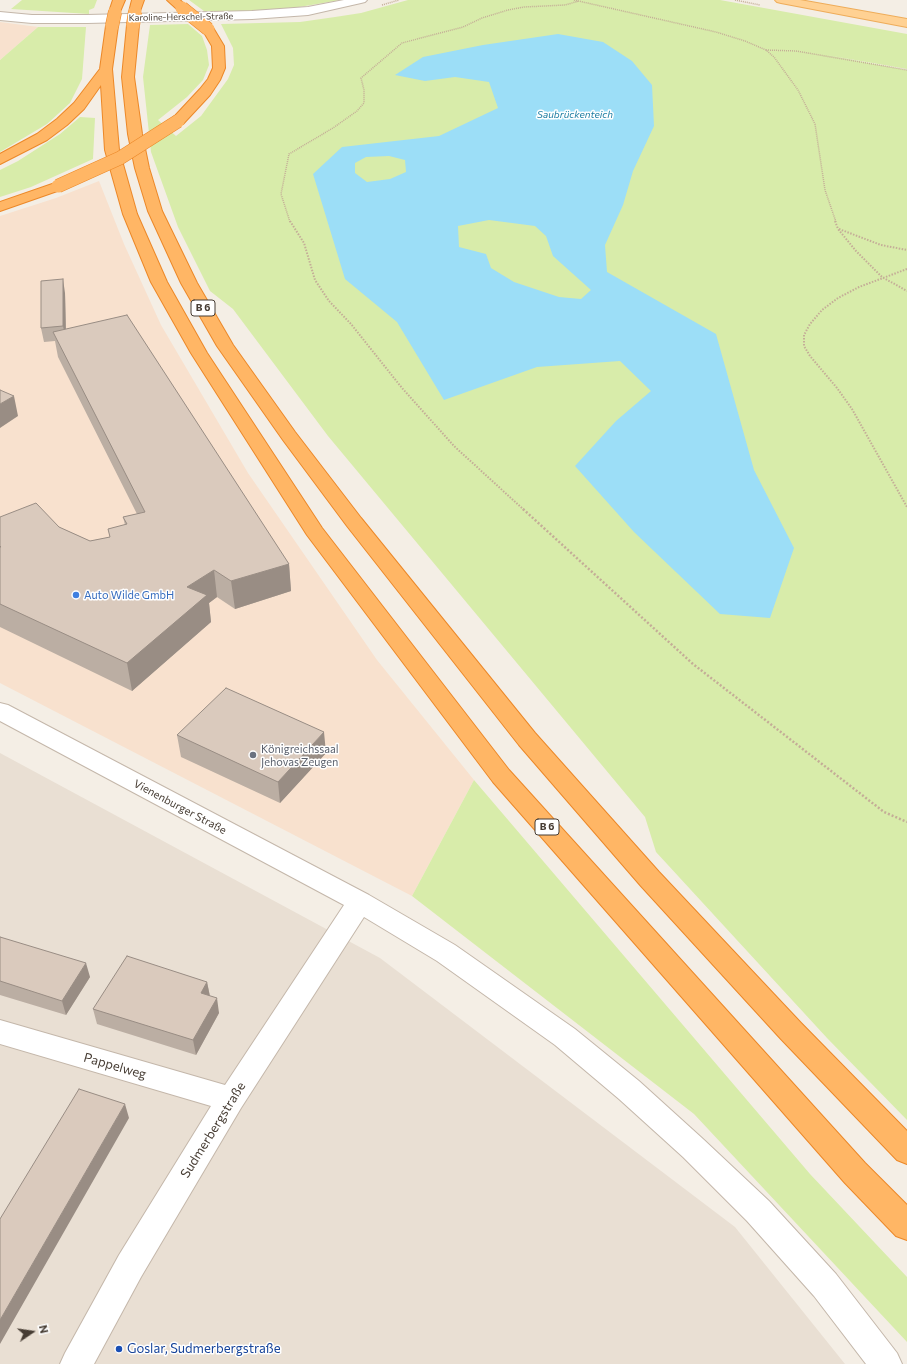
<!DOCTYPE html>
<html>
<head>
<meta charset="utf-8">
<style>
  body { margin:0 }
  #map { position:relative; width:907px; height:1364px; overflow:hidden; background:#f4eee5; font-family:Commissioner,sans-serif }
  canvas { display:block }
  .north { position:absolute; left:12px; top:1312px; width:40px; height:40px; -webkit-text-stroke:3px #fff; paint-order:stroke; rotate:77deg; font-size:11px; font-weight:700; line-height:16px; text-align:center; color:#473d34 }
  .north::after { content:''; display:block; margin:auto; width:14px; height:18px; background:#473d34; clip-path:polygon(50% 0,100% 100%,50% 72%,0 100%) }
</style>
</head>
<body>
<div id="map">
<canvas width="907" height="1364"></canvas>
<div class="north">N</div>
</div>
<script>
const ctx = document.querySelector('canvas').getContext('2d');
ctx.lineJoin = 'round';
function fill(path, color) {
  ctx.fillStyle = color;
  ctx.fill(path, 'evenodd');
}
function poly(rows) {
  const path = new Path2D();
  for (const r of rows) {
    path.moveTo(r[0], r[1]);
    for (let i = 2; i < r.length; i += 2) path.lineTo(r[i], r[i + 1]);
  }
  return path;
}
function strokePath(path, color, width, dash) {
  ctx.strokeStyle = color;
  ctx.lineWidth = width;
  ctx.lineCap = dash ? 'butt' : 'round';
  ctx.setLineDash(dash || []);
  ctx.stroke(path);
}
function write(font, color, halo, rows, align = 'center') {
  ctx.font = font + ' Commissioner,sans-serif';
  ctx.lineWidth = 3;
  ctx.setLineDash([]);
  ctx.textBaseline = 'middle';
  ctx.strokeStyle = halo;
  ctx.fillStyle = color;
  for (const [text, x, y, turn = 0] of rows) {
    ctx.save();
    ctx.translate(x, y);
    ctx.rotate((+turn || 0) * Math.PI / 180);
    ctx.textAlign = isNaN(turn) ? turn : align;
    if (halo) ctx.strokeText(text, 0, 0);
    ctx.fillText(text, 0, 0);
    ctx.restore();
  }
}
const residential = poly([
  [0,753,380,958,735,1227,845,1364,0,1364]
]);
const commercial = poly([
  [0,22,38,27,0,60],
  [99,181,124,244,161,325,248,473,377,660,474,780,412,896,0,683,0,216,56,198]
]);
const green = poly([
  [22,0,97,0,94,8,89,10,89,14,11,9],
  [189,0,341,0,293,8,263,11,204,11],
  [408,0,720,0,907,34,907,69,826,55,907,70,907,1120,827,1038,656,852,645,817,328,436,233,309,210,291,178,227,151,152,143,77,150,25,188,24,202,36,207,50,209,65,203,80,187,97,158,120,176,136,201,116,228,79,234,65,233,48,221,24,300,22,335,17,361,13],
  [38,27,86,27,82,79,70,103,47,124,0,152,0,60],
  [80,117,95,118,93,159,31,187,0,197,0,170,18,161,60,134],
  [474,780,810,1174,907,1277,907,1342,694,1114,412,896]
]);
const water = poly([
  [558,34,603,42,632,61,652,85,654,126,633,171,623,205,605,245,607,272,716,334,754,470,794,548,770,618,720,614,634,532,575,466,616,421,651,391,620,361,537,367,444,400,397,322,345,279,313,174,342,147,439,136,498,108,489,82,455,77,425,81,395,75,423,57,483,45],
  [389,156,405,160,406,172,390,179,367,182,355,173,355,163,366,157],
  [489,220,535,226,546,236,553,256,591,290,581,299,559,297,514,282,491,268,486,254,459,247,458,226]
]);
const pathFar2 = poly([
  [574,0,716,32,745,41,766,50,774,57,798,90,815,124,825,190,836,222],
  [735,0,760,5],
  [382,5,399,0],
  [766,50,796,51,907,70],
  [290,222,281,194,289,154,333,128,357,111,364,103,364,90,361,78,402,43,463,27,482,18,508,10,524,7,565,5,579,1]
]);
const pathFar1 = poly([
  [290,221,304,243,315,280,329,301,351,324,402,388,454,446,524,510],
  [835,221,838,229,856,251,882,277,907,291],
  [839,229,881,245,907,250],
  [907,269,859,287,838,298,822,310,810,324,804,335,804,346,810,356,837,388,852,409,907,507]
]);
const path = poly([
  [523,509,693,664,884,812,907,822]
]);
const minor = poly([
  [344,0,367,0,365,2,361,3,308,15,252,19,87,23,32,23,0,20,0,12,32,15,87,15,252,11,308,7,344,0],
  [0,703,8,705,369,895,455,945,575,1029,639,1081,703,1139,769,1201,836,1274,897,1353,902,1364,866,1364,814,1296,747,1221,683,1157,619,1099,555,1045,437,961,364,917,241,1108,141,1277,94,1364,60,1364,65,1353,119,1255,211,1106,0,1044,0,1020,225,1085,344,905,0,721,0,703]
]);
const major = poly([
  [775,0,800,0,907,19,907,27,781,3,777,2,775,0]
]);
const highway = poly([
  [113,0,125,0,119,14,115,16,111,14,109,12,113,0],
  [132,0,144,0,139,14,135,16,131,14,129,12,132,0],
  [167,0,180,0,188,8,186,10,182,11,178,10,167,0],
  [133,21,137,22,139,25,134,77,142,134,149,168,162,211,197,283,233,345,295,432,361,518,535,733,659,872,801,1023,907,1131,907,1164,897,1160,781,1039,641,886,519,745,347,526,283,440,217,346,181,283,148,211,135,168,128,134,122,77,127,25,129,22,133,21],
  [112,22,116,23,118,26,112,69,119,150,137,214,167,282,207,353,322,528,509,770,865,1163,907,1205,907,1240,896,1236,845,1183,493,782,307,535,191,353,151,282,123,214,105,150,101,85,84,109,67,125,47,140,0,164,0,154,37,134,57,119,74,103,100,69,106,26,108,23,112,22],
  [208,25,212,26,224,46,225,68,220,80,210,95,183,124,173,124,171,121,173,118,200,89,208,79,213,68,212,46,202,29,204,26,208,25],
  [58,182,63,183,65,186,63,189,0,211,0,202,58,182]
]);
const highwayBridge = poly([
  [182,8,208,29],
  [133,25,135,12],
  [112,26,115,12],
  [58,186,120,158,178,121]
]);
const wall = poly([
  [65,293,66,329,289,564,291,591,235,609,217,597,209,603,211,622,132,691,0,627,0,517,59,527,90,541,110,537,108,529,125,525,123,517,137,514,58,357,55,341,44,342,41,328],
  [177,735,326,753,280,803,181,757],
  [0,937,90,977,66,1015,0,995],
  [207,982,210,996,219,1013,196,1055,97,1024,93,1009]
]);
const shadedWall = poly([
  [63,279,65,293,66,340,63,326],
  [14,396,18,416,0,428,0,404],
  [289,564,291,591,235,609,231,581],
  [214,570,217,597,209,603,211,622,132,691,127,663,187,587],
  [324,732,326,753,280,803,278,782],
  [86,963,90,977,66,1015,62,1001],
  [207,982,210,997,201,993],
  [217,998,219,1013,196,1055,193,1040],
  [125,1104,129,1118,0,1344,0,1320]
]);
const building = poly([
  [63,279,63,326,41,328,41,281,63,279],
  [127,315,289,564,231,581,214,570,187,587,207,595,127,663,0,604,0,547,1,547,0,546,0,517,36,503,59,527,90,541,110,537,108,529,127,524,123,517,145,512,53,332,127,315],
  [0,390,14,396,0,404,0,390],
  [226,688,324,732,278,782,177,735,226,688],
  [0,937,86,963,62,1001,0,981,0,937],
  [127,956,207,982,201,993,217,998,193,1040,93,1009,127,956],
  [79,1089,125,1104,0,1320,0,1219,79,1089]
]);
const markers = [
  [76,595,4,"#3f7fe0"],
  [253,755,4,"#6b7280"],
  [119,1349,4,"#1a4fb4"]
];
const farStreetnames = [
  ["Karoline-Herschel-Straße",181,17,-1]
];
const farWaternames = [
  ["Saubrückenteich",575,115]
];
const shields = [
  [203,308,24],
  [547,827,24]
];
const shieldNames = [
  ["B 6",203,308],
  ["B 6",547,827]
];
const shopNames = [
  ["Auto Wilde GmbH",84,595]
];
const worshipNames = [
  ["Königreichssaal",261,749],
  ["Jehovas Zeugen",261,762]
];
const streetNames = [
  ["Vienenburger Straße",180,807,28]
];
const nearStreetnames = [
  ["Pappelweg",115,1066,16],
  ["Sudmerbergstraße",213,1130,-58]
];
const nearTransitnames = [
  ["Goslar, Sudmerbergstraße",127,1349]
];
fill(residential, '#e9dfd3');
fill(commercial, '#f8e1ce');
fill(green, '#d8ecaa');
fill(water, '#9cdef7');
strokePath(minor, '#c4b7aa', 2);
strokePath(major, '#eeac59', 2);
strokePath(highway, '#ec8828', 2);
strokePath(pathFar2, '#c4ad97', 1.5, [1, 1]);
strokePath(pathFar1, '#c4ad97', 2, [1.5, 1.5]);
strokePath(path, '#c4ad97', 2.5, [2, 2]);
fill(minor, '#fff');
fill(major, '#ffd193');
fill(highway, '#ffb665');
strokePath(highwayBridge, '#ec8828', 14, []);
strokePath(highwayBridge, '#ffb665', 13);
fill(wall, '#bbaea3');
fill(shadedWall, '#998d84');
fill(building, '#dacabd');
strokePath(building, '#998d84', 1);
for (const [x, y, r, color] of markers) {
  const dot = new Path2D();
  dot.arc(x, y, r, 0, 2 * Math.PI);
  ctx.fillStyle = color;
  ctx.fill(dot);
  strokePath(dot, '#fff', 1.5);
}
write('9px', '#473d34', '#fff', farStreetnames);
write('italic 10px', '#207fa3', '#fff', farWaternames);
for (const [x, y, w] of shields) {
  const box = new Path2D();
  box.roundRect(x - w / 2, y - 8, w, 16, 3);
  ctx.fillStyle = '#fff';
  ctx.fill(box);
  strokePath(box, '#473d34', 1);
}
write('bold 10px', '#473d34', null, shieldNames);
write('11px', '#366cbe', '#fff', shopNames, 'left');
write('11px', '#5b616d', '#fff', worshipNames, 'left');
write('11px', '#473d34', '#fff', streetNames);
write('13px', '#473d34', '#fff', nearStreetnames);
write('13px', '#164399', '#fff', nearTransitnames, 'left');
</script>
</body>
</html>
